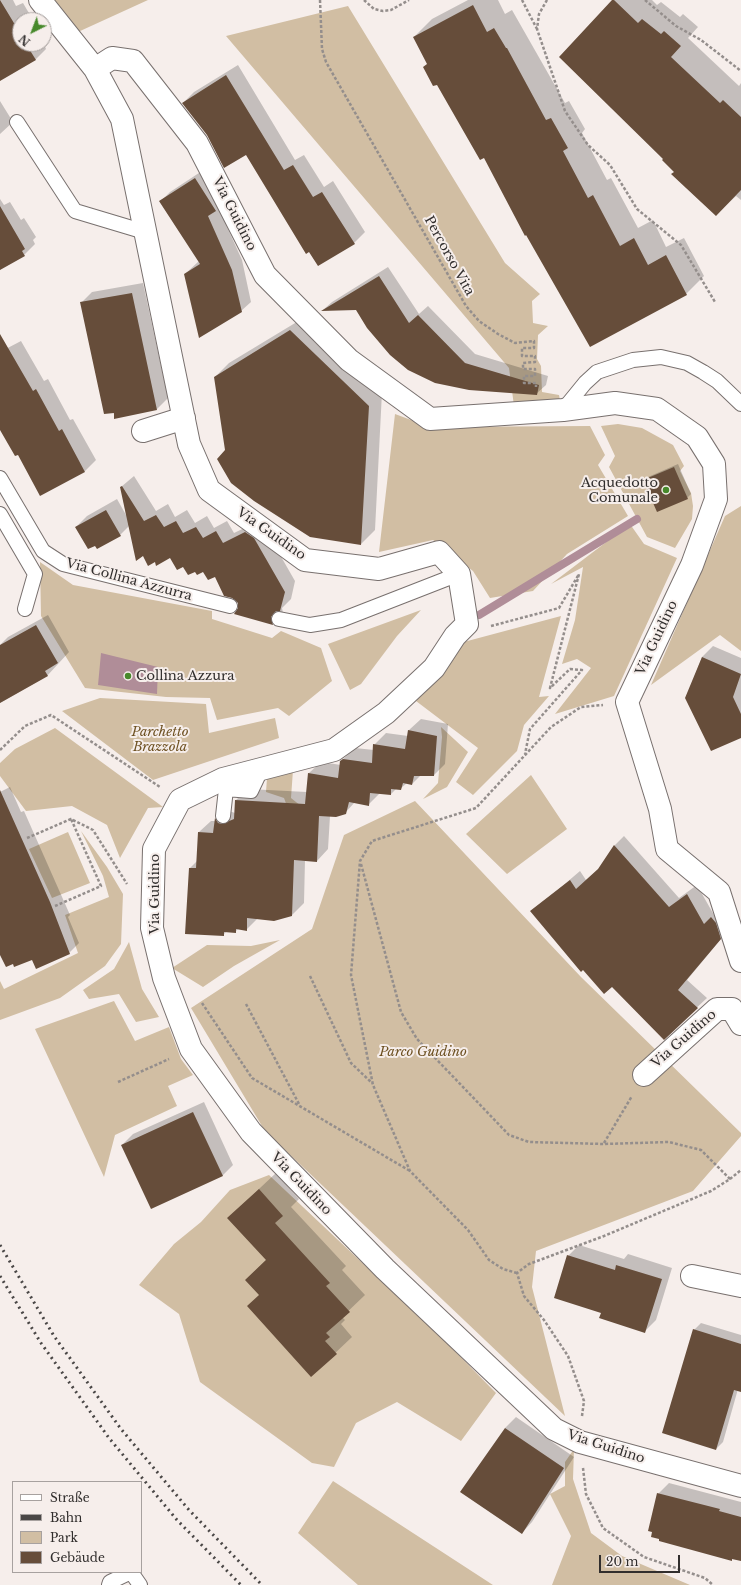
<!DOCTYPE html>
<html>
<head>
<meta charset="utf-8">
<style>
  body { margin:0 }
  #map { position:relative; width:741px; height:1585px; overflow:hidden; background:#f6eeeb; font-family:"Libre Baskerville",serif }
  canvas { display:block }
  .legend { position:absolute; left:12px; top:1481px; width:130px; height:92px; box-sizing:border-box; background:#f6eeeb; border:1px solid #a7a19f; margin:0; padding:5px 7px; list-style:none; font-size:12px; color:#312e2d }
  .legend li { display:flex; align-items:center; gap:8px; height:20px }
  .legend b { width:20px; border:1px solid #a7a19f }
  .north { position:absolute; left:12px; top:12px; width:40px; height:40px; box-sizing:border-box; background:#f6eeeb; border:1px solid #a7a19f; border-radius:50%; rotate:222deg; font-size:11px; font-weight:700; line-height:16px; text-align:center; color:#312e2d }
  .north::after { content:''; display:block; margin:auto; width:14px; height:18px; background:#47892b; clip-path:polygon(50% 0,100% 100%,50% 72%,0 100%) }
  .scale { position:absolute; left:599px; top:1555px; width:81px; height:18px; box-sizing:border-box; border:2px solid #312e2d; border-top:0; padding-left:5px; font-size:12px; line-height:14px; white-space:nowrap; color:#312e2d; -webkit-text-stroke:3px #f6eeeb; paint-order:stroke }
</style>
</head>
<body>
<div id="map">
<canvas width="741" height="1585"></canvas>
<ul class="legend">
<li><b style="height:5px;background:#fff"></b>Straße</li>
<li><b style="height:5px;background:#4a4746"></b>Bahn</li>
<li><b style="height:11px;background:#d1bea3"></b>Park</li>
<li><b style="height:11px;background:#664d3a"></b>Gebäude</li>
</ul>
<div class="north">N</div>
<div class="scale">20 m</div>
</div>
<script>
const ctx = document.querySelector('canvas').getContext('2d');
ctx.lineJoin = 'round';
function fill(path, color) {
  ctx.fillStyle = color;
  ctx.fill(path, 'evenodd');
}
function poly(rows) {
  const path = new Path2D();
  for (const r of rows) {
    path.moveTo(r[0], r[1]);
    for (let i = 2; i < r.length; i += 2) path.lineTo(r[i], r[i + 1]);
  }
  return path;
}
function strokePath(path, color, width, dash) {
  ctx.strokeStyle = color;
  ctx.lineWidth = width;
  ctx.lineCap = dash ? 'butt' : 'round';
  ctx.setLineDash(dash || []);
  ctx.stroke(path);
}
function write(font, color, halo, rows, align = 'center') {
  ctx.font = font + ' "Libre Baskerville",serif';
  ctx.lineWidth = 4;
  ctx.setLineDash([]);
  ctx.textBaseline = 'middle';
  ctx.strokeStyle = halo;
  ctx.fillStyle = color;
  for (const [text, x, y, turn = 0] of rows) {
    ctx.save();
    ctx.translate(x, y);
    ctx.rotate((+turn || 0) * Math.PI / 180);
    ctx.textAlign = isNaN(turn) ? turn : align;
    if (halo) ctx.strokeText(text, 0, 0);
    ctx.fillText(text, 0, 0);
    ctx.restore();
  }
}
const green = poly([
  [44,0,148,0,67,37],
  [348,6,505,263,540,294,532,301,533,323,548,326,538,335,537,359,541,366,542,392,559,395,561,406,514,406,509,368,226,36],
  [395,414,430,427,590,426,605,455,598,465,628,516,567,554,533,591,490,598,473,571,433,540,379,552],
  [618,424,642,428,673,445,684,466,680,471,691,493,693,506,692,519,675,548,647,537,609,467,615,456,601,426],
  [741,506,741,651,720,635,651,685,725,516],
  [630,524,644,544,677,558,614,696,555,714,591,668,577,659,562,664,575,620,583,567,551,584],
  [40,562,73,585,212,611,212,619,272,638,281,631,321,648,332,681,289,716,278,708,217,720,210,698,166,697,85,688,41,616],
  [421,610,397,636,361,684,350,690,328,644],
  [561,616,539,697,549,696,524,725,517,751,473,795,456,782,478,748,416,701,443,671,460,643],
  [100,698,206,704,209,733,275,718,279,738,153,780,62,711],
  [441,727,468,752,447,787,423,799,438,783,442,737],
  [55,728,163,807,148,808,120,858,107,825,72,806,26,811,0,776,0,763,15,749],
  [293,770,291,798,301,806,288,809,284,798,266,792,267,778],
  [531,775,567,829,507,874,466,834],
  [415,801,581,977,741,1133,741,1136,693,1191,536,1251,532,1287,565,1416,265,1131,191,1008,312,929,344,835],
  [81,831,107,867,123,894,121,944,105,966,60,998,0,1020,0,981,4,989,78,953,65,915,109,897,103,876],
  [68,832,90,883,52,898,29,849],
  [280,940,234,966,203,987,172,968,207,945,251,946],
  [129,942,142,989,159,1017,136,1022,119,994,89,999,83,990,114,969],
  [114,1001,135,1041,169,1027,181,1059,193,1075,168,1086,177,1106,115,1135,104,1177,35,1029],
  [269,1175,440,1336,496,1393,461,1441,397,1402,356,1423,334,1467,312,1463,200,1382,179,1314,139,1285,174,1244,201,1222,230,1190],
  [574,1449,573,1479,591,1533,622,1556,690,1585,552,1585,571,1536,550,1494,565,1486,565,1462],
  [333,1481,493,1585,358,1585,298,1533]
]);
const water = poly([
  [101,653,158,667,157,694,98,685]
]);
const shadow = poly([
  [0,0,13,0,16,6,23,3,33,20,20,20,20,44,44,44,46,49,35,60,0,79],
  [468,0,498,0,505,14,512,10,565,103,569,101,585,129,582,133,607,180,611,178,638,228,653,220,666,247,684,238,704,276,686,294,484,157,414,37,432,19],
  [613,0,652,0,657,5,661,2,680,17,683,14,698,27,688,38,739,86,741,83,741,200,736,196,716,215,664,159],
  [238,65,295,160,304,155,324,187,333,181,365,232,354,243,318,265,246,153,208,135,183,103,194,92],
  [0,101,13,122,0,134],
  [205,169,218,207,242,260,251,302,241,311,185,274,199,261,160,202,170,192],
  [0,199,4,205,10,202,21,220,24,218,36,237,33,240,35,244,24,255,0,269],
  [388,267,419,314,428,306,475,354,548,376,546,385,536,394,469,389,356,309,323,310,332,302],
  [143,283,168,398,157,409,115,418,81,303,92,292],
  [305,317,382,392,375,530,361,544,310,536,226,451,215,377,229,363],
  [21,341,44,381,48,379,70,420,73,419,96,460,85,471,41,495,18,453,0,428,0,352],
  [678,464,691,494,687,498,644,480,648,477],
  [134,476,156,511,168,504,175,517,187,510,195,523,207,516,214,528,227,521,234,533,257,522,264,527,295,581,291,599,282,608,283,613,272,623,239,609,239,603,215,576,183,565,129,526,120,535,76,527,87,516,117,499,126,515,121,487],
  [48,615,69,652,47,676,0,703,0,645,8,637],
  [713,646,741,658,741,737,686,698,702,657],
  [421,719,448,724,445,764,434,775,421,775,412,784,407,783,400,789,396,789,391,794,380,793,368,805,355,802,345,813,330,816,328,849,317,861,305,860,304,903,292,915,258,918,246,930,238,929,235,932,227,931,223,935,190,868,197,861,199,832,211,821,216,821,227,807,229,811,235,813,236,800,248,789,307,792,309,773,321,762,341,765,341,761,355,748,374,750,374,745,386,733,408,736,409,730],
  [10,787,21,812,24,811,70,915,68,917,79,943,69,953,14,963,0,952,0,792],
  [624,836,679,898,697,885,714,915,721,909,730,928,687,980,707,998,664,1038,612,986,532,912,580,871,586,880,601,867,615,845],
  [204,1102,233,1165,222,1176,122,1145,133,1134],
  [276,1173,299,1199,291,1207,346,1266,342,1270,365,1295,342,1317,345,1320,341,1324,352,1337,311,1376,260,1295,246,1280,267,1259,228,1218],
  [579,1245,624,1259,628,1254,672,1268,656,1320,645,1331,602,1312,568,1256],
  [701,1323,741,1335,741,1387,738,1389,723,1442,716,1449,694,1330],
  [516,1417,574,1457,532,1522,522,1533,505,1428],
  [669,1483,741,1502,741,1560,733,1558,731,1560,658,1494]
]);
const stream = poly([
  [479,615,637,519]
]);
const building = poly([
  [0,0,20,33,20,44,26,44,36,60,0,81],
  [612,0,614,0,638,23,642,19,661,34,664,31,681,46,671,57,720,103,723,100,741,117,741,190,716,216,671,174,674,172,662,160,663,159,559,57],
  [473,5,487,32,494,28,506,48,507,48,546,120,551,118,568,148,563,151,588,198,593,195,620,246,634,238,648,265,666,255,687,295,590,347,526,235,525,236,484,158,480,160,437,85,433,86,423,67,427,64,413,37],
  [226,75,284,170,293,165,313,197,322,192,355,244,318,266,309,252,306,254,246,155,224,168,207,135,182,103],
  [195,178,216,211,208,216,232,270,242,312,199,338,184,274,200,264,159,201],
  [0,206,25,249,22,251,25,256,0,270],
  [379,276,409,323,418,315,465,363,539,385,537,395,469,390,435,383,408,370,390,355,367,328,356,310,321,311],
  [132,293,157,410,114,419,114,413,104,414,80,302],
  [290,330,369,406,361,545,310,537,254,501,231,483,217,459,225,450,214,377],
  [0,334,33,391,36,389,59,431,62,429,85,472,40,496,18,455,15,456,0,430],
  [674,467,688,499,657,512,643,480],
  [122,486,144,521,156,515,164,527,176,521,183,533,196,527,203,538,216,531,223,543,245,532,254,538,285,592,280,611,276,611,271,617,273,625,234,614,238,608,238,603,232,598,224,596,215,577,208,580,203,572,197,575,195,572,188,575,183,567,177,570,170,558,156,566,155,562,148,566,143,556,136,561,120,487],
  [106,510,121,536,97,549,95,546,88,549,75,527],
  [36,625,58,663,45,671,48,676,0,703,0,645],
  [702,657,741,674,733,697,741,714,741,738,711,751,685,698],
  [408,730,437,736,434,776,414,776,412,785,403,783,401,790,391,789,391,795,370,793,369,806,349,802,346,814,336,817,319,816,317,862,294,860,292,916,274,921,247,918,247,931,236,929,236,933,224,932,224,936,185,934,189,868,196,868,198,832,213,833,215,818,218,823,222,824,234,819,235,800,305,804,308,773,338,778,340,761,343,759,372,763,373,744,405,749],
  [0,790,50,902,70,954,36,969,32,960,14,967,13,964,6,967,0,955],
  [614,845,669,907,687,894,704,924,711,917,716,923,721,939,678,990,698,1008,664,1040,612,987,604,994,583,970,581,972,530,911,570,880,576,889,598,869],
  [193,1112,223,1176,151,1209,121,1145],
  [259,1189,283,1216,275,1223,330,1283,326,1286,350,1312,326,1333,330,1337,325,1341,337,1354,311,1377,247,1306,259,1295,245,1280,266,1260,227,1218],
  [567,1255,615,1270,616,1265,662,1279,645,1333,599,1318,601,1313,554,1298],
  [693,1329,741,1344,741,1392,734,1390,716,1450,662,1433],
  [505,1428,564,1468,522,1534,460,1492],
  [657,1493,720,1509,719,1511,741,1517,741,1561,732,1559,732,1561,659,1541,659,1539,651,1537,652,1532,648,1531]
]);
const path = poly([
  [320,0,322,49,326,62,466,306,479,321,498,334,515,343,534,341,534,348,522,348,522,356,535,356,535,362,523,363,523,369,535,369,535,376,524,376,524,383,536,383,536,387],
  [364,0,374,9,383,11,391,10,409,0],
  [522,0,537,29],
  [547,0,539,14,537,29,565,111,588,145,610,165,637,209,681,245,715,302],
  [645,0,676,26,701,40,741,71],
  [491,626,559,608,579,574,550,688,570,669,582,670,530,729,525,754],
  [0,750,25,726,51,715,160,787],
  [27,838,71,819,93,830,127,884],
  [361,864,401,1012,417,1039,509,1135,529,1142,604,1144,669,1142,701,1150,730,1179],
  [55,906,101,886,71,819],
  [310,976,351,1063,373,1084],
  [202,1003,252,1078,410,1171],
  [246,1004,299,1104],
  [118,1082,169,1059],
  [604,1143,632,1096],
  [517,1273,503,1269,489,1260,468,1230,410,1171,373,1085,351,975,360,861,372,841,476,808,551,727,581,707,603,705],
  [582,1416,584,1401,568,1356,544,1320,524,1296,517,1273,529,1264,604,1236,711,1191,730,1179,741,1170],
  [583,1468,586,1494,603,1528,644,1557,705,1578,713,1585]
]);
const service = poly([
  [17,122,75,211,145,232],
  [563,410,585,383,597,372,633,360,661,357,687,363,703,372,717,381,741,404],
  [0,478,43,551,63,564,230,606],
  [0,514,35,574,25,609],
  [279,619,310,625,341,620,459,574],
  [223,816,226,789,251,791,261,770],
  [109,1585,110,1582,131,1572,140,1585]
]);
const minor = poly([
  [40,0,95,69],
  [143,431,184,418],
  [741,961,719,892,667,849,660,809,627,702,692,565,716,499,714,464,697,437,657,409,615,403,563,410,430,419,349,360,265,275,197,143,133,61,112,58,95,69,122,119,189,444,209,490,305,560,379,569,439,552,459,574,467,624,455,636,434,668,386,713,334,750,223,779,180,800,154,849,152,928,164,978,191,1049,251,1132,385,1269,554,1429,580,1442,741,1486],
  [644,1075,717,1009,732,1009,741,1024],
  [692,1276,741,1286]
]);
const rail = poly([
  [0,1245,54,1336,121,1429,189,1510,262,1585],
  [0,1276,41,1343,109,1438,177,1520,241,1585]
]);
const markers = [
  [666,490,4,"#47892b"],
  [128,676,4,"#47892b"]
];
const streetNames = [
  ["Via Guidino",234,214,63],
  ["Percorso Vita",449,256,61],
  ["Via Guidino",271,534,35],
  ["Via Collina Azzurra",129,580,15],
  ["Via Guidino",657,638,-65],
  ["Via Guidino",155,894,-90],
  ["Via Guidino",684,1039,-41],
  ["Via Guidino",301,1184,46],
  ["Via Guidino",606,1447,18]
];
const poiNames = [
  ["Acquedotto",658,483],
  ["Comunale",658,498],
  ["Collina Azzura",136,676,"left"]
];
const parkNames = [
  ["Parchetto",160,732],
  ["Brazzola",160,747],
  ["Parco Guidino",423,1052]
];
fill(green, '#d1bea3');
fill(water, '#b08d98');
fill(shadow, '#0003');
strokePath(stream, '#b08d98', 8);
fill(building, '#664d3a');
strokePath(service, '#78706e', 16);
strokePath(minor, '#78706e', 24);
strokePath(path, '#948e8c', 2.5, [3, 2]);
strokePath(service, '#fff', 14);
strokePath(minor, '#fff', 22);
strokePath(rail, '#4a4746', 3, [2, 4]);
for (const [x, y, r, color] of markers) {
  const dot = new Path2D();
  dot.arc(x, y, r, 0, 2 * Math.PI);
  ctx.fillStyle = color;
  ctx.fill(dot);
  strokePath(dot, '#f6eeeb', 1.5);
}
write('13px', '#312e2d', '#f6eeeb', streetNames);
write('13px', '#312e2d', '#f6eeeb', poiNames, 'right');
write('italic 13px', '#6e5122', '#f6eeeb', parkNames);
</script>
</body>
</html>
